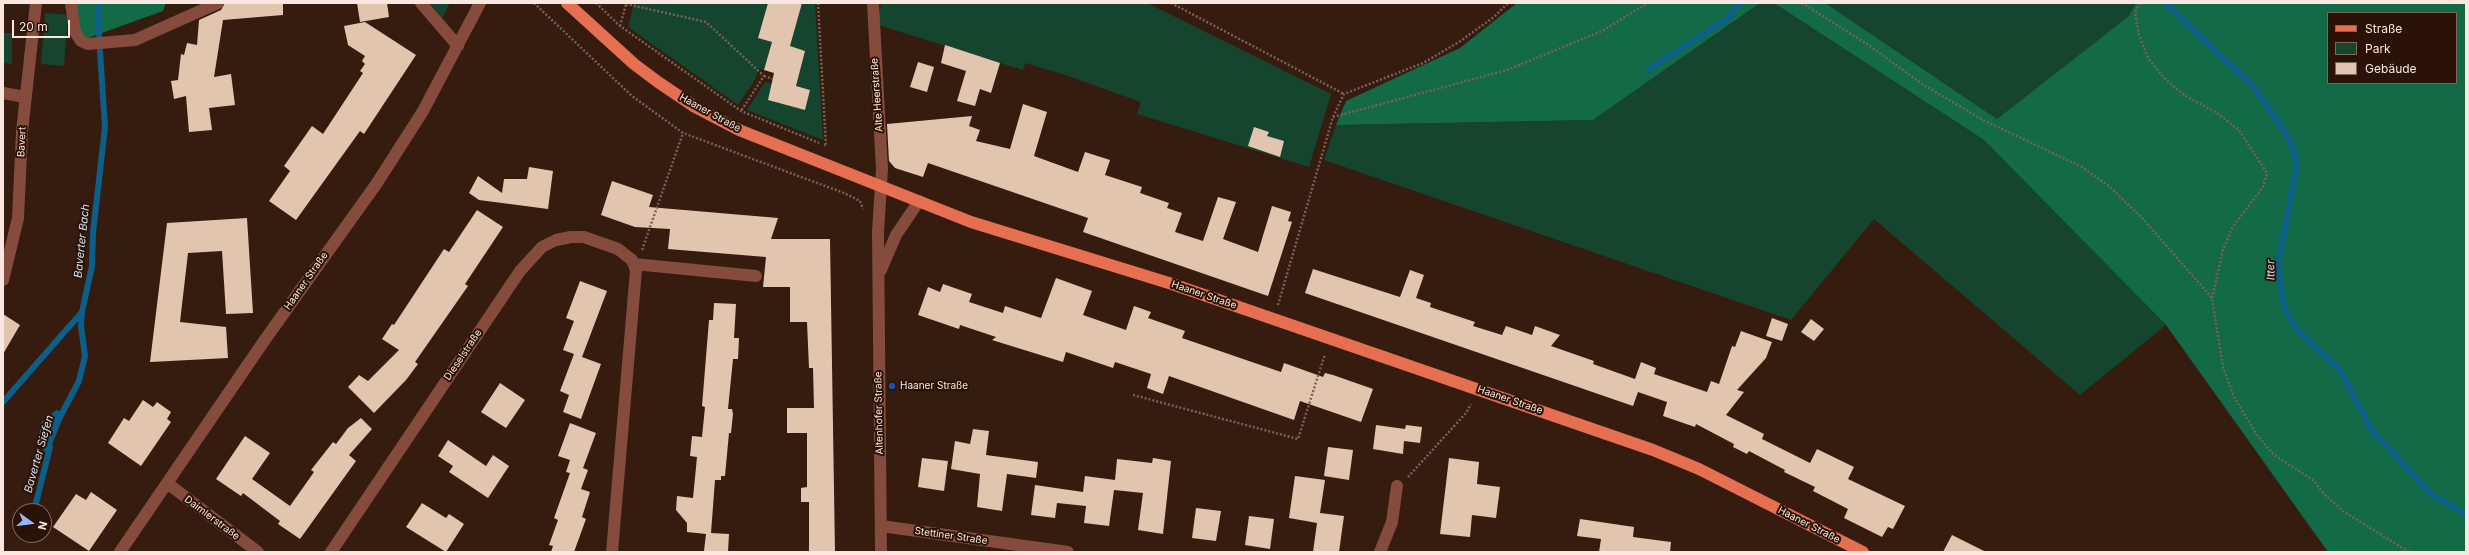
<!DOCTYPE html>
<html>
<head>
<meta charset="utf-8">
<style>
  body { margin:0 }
  #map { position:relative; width:2469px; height:555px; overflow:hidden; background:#351c0f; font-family:Inter,sans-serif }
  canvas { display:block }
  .frame { position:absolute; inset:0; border:4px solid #fae8e0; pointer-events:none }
  .legend { position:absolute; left:2327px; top:12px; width:130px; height:72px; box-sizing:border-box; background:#2b1206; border:1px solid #7e685d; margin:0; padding:5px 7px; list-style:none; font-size:12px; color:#fae8e0 }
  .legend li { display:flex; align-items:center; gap:8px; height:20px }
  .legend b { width:20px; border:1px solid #7e685d }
  .north { position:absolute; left:12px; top:503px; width:40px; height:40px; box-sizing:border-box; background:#2b1206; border:1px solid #7e685d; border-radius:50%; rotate:104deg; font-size:11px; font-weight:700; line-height:16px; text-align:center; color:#fae8e0 }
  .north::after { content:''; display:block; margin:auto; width:14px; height:18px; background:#98b6fd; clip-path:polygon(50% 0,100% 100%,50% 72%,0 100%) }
  .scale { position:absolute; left:12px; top:20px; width:58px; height:18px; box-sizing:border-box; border:2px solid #fae8e0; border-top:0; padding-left:5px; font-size:12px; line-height:14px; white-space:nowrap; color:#fae8e0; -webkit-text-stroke:3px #2b1206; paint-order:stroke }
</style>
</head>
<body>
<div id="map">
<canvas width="2469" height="555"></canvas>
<div class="frame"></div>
<ul class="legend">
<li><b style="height:5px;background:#e66f52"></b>Straße</li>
<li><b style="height:11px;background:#15452f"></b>Park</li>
<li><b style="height:11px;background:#e2c5ae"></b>Gebäude</li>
</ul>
<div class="north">N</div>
<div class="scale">20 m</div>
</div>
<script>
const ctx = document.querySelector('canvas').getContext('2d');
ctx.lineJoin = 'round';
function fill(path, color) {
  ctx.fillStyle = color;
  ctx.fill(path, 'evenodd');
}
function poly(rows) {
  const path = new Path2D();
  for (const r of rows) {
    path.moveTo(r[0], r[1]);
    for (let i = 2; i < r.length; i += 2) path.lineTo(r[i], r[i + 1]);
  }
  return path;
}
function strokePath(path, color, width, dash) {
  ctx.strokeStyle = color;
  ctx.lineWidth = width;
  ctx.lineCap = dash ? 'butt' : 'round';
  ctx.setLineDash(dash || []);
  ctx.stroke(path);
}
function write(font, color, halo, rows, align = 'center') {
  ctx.font = font + ' Inter,sans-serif';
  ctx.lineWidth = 4;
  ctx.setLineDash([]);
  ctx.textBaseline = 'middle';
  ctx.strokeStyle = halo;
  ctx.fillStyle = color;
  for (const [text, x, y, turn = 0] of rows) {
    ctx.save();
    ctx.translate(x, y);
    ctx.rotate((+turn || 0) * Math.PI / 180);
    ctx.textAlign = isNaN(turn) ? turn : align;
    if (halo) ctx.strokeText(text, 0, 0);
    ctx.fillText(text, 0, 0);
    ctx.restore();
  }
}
const green = poly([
  [430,3,450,3,442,18],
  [634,3,768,3,758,38,772,42,764,70,758,68,756,78,738,105,628,27],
  [802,3,815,3,823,140,747,110,765,82,772,84,805,110,810,90,793,85,797,78,805,51,790,46],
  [881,3,1147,3,1331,94,1309,167,1137,114,1141,102,1065,75,1025,63,1023,70,878,25],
  [1760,3,1774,3,1984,140,2166,325,2080,395,1874,219,1791,320,1324,160,1336,125,1593,120],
  [1825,3,2136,3,2130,16,1997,119],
  [45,13,68,15,64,66,41,64],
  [3,33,12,33,12,64,3,63]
]);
const forest = poly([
  [76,3,166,3,163,11,88,38,80,32],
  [1517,3,1760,3,1593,120,1336,125,1346,101,1460,48],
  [1774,3,1825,3,1997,119,2129,16,2136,3,2466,3,2466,552,2328,552,2166,325,1984,140],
  [2328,13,2456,13,2456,83,2328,83]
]);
const water = poly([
  [56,410,63,412,63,417,50,450,44,452,39,438,41,423]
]);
const stream = poly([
  [98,3,99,35],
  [2165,3,2254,87,2290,140,2297,165,2278,263,2284,308,2298,331,2340,370,2371,429,2432,495,2466,514],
  [1649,69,1730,17,1732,11,1742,3],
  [3,402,82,312,92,266,93,233,105,127,100,51],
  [59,419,79,381,85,356,81,326,82,312],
  [34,511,50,447]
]);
const building = poly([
  [225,3,283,3,283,15,223,20,214,77,231,74,235,105,209,108,212,130,189,132,186,96,174,99,171,81,178,80,181,54,184,55,187,43,197,45,199,20,221,10],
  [357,3,387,3,389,17,360,22],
  [768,3,802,3,790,46,805,51,796,86,810,90,805,110,768,100,774,73,764,70,772,42,758,38],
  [365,22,416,55,364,134,360,131,296,220,269,201,290,171,284,166,312,126,323,134,363,73,360,71,365,64,362,61,365,56,348,45,344,26],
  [945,45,1000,63,991,93,980,89,975,106,957,101,966,71,941,63],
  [918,62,934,67,927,92,910,87],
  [1023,104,1047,112,1034,156,1078,172,1085,152,1110,160,1105,175,1142,187,1140,193,1169,203,1167,208,1182,213,1175,232,1203,241,1218,197,1236,202,1223,239,1258,252,1272,206,1291,212,1288,221,1292,222,1268,296,1083,232,1088,218,928,163,923,177,895,168,889,161,887,124,972,116,969,126,980,130,976,141,1010,149],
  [1254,127,1269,132,1267,136,1284,141,1280,157,1248,146],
  [529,167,553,171,548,209,479,200,469,193,478,176,502,193,504,179,527,179],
  [612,181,653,195,649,207,778,218,771,239,830,239,835,552,809,552,809,502,801,502,801,488,807,487,807,433,787,433,787,408,814,408,813,368,809,368,807,322,790,322,790,287,763,287,766,257,668,249,670,229,635,227,601,215],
  [477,210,503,227,465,284,468,286,415,362,418,364,406,380,374,413,348,387,359,375,368,381,399,350,382,339,392,324,394,325,444,249,449,252],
  [247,218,253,313,226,314,222,251,188,253,180,322,226,327,228,358,150,362,167,223],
  [1313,269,1400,297,1410,270,1424,275,1416,298,1431,303,1430,307,1475,322,1473,326,1502,335,1506,326,1532,335,1535,326,1560,335,1551,346,1594,361,1593,364,1635,379,1641,362,1656,368,1654,374,1707,392,1711,381,1719,384,1732,346,1735,347,1741,331,1772,342,1766,358,1737,390,1744,392,1726,415,1764,434,1762,439,1810,463,1817,449,1854,467,1848,479,1905,506,1893,529,1888,527,1882,537,1844,518,1848,509,1813,491,1815,487,1784,472,1785,470,1749,451,1747,454,1733,447,1734,444,1696,424,1695,427,1663,416,1667,402,1638,392,1633,406,1305,293],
  [1056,278,1092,291,1083,315,1126,330,1134,306,1151,312,1148,318,1185,331,1182,338,1281,372,1284,363,1323,377,1325,373,1333,375,1373,389,1361,422,1300,401,1294,420,1169,376,1163,394,1147,388,1151,374,1115,362,1113,368,1066,352,1063,362,992,340,996,337,960,325,959,329,918,315,928,287,940,292,943,284,972,294,969,302,1003,313,1005,306,1041,318],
  [580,281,607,291,582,357,601,364,581,419,563,412,569,395,560,391,574,354,563,350,574,321,566,318],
  [714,303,736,304,734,338,739,338,738,359,733,359,728,409,732,409,733,414,731,433,729,433,725,476,721,476,721,480,715,480,711,533,729,534,728,552,704,551,706,534,687,532,687,523,676,510,677,496,693,498,697,457,690,456,692,436,702,437,705,407,702,406,709,320,713,320],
  [3,314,20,325,3,354],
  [1772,318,1788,324,1782,341,1766,336],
  [1811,319,1824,329,1814,341,1801,332],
  [500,383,525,400,506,428,481,412],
  [143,400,153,407,157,402,171,412,167,419,171,422,141,466,108,443,124,418,129,421],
  [361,418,372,429,349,455,356,461,300,539,278,524,280,521,243,493,241,496,216,479,245,436,270,453,252,479,290,506,314,472,311,470,333,442,336,444,348,428],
  [570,423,596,433,583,468,588,470,581,489,590,492,582,517,586,519,574,552,551,552,553,546,549,545,558,520,554,518,570,473,566,472,570,460,558,456],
  [1376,425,1405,429,1406,425,1422,427,1420,443,1404,441,1403,454,1373,449],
  [973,429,989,431,986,455,1038,462,1036,478,1007,474,1002,511,977,507,980,474,951,469,955,441,970,444],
  [448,440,486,466,493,455,509,466,488,498,449,472,453,466,438,456],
  [1328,447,1353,450,1349,480,1324,476],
  [922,458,948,461,944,491,918,487],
  [1153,458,1171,461,1163,534,1138,530,1143,493,1114,490,1109,526,1084,523,1086,506,1057,503,1055,518,1031,515,1035,485,1083,492,1085,476,1115,480,1117,459,1152,463],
  [1449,458,1479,462,1477,484,1500,487,1496,518,1472,515,1470,537,1440,534],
  [1295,476,1325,480,1320,513,1344,516,1339,552,1313,552,1317,523,1289,518],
  [91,492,117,510,89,551,53,527,76,494,86,500],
  [422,503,446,518,449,514,464,524,446,552,406,527],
  [1196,508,1221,511,1216,541,1192,538],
  [1249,516,1274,519,1270,549,1245,545],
  [1580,519,1634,527,1633,537,1671,542,1670,552,1599,552,1601,539,1577,536],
  [1952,535,1986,552,1943,552]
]);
const path = poly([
  [534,3,632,96,683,133,844,193,860,201,863,209],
  [596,3,620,26,741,111,819,143],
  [818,3,826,146,824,145],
  [1171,3,1344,94],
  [1802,3,1870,46,1922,84,1983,120,2082,167,2110,187,2143,219,2212,298,2223,367,2234,397,2257,435,2273,454,2314,481,2323,493,2343,511,2409,552],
  [2140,3,2135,13,2139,35,2148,58,2164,78,2184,95,2217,113,2239,130,2267,173,2263,187,2232,228,2223,250,2212,298],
  [626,4,706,22,764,76,741,111],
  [620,26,626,4],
  [764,76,773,79],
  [1333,117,1507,70,1602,31,1648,3],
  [642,250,683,133],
  [1278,305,1333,117,1344,94,1423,63,1459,42,1494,17,1508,3],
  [1133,395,1298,439,1325,354],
  [1408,477,1466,413,1471,404]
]);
const minor = poly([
  [71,3,75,32,81,41,88,44,135,40,218,3],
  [421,3,458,46],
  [873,3,882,169,878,232,881,552],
  [3,93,25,97],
  [634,264,756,276],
  [881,270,896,235,919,201],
  [3,280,18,218,22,132,36,3],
  [167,483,258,552],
  [881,526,1068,552],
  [120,552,264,341,377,183,423,111,480,3],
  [331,552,520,271,542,247,556,240,571,237,584,237,618,249,632,260,636,270,612,552],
  [1380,552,1392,522,1397,486]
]);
const major = poly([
  [567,3,634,64,658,82,695,107,739,130,971,222,1172,284,1653,450,1699,469,1863,552]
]);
const markers = [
  [892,386,4,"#1a4fb4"]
];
const streetNames = [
  ["Alte Heerstraße",877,95,-94],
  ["Haaner Straße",710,113,29],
  ["Bavert",22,142,-87],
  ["Haaner Straße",306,281,-55],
  ["Haaner Straße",1204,295,19],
  ["Dieselstraße",463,355,-56],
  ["Haaner Straße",1510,400,19],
  ["Altenhofer Straße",879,413,-91],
  ["Daimlerstraße",212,518,37],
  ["Haaner Straße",1809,525,27],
  ["Stettiner Straße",951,536,8]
];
const poiNames = [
  ["Haaner Straße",900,386]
];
const waterNames = [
  ["Baverter Bach",82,241,-84],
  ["Itter",2271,270,-91],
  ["Baverter Siefen",39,454,-74]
];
fill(green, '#15452f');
fill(forest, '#136a46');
fill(water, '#0b5f88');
strokePath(stream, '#0b5f88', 6);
fill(building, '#e2c5ae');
strokePath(path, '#786156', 2.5, [2, 2]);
strokePath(minor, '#854b3d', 12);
strokePath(major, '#e66f52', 12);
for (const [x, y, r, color] of markers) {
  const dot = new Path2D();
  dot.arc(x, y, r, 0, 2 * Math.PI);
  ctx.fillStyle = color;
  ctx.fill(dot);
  strokePath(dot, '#2b1206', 1.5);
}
write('10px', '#fae8e0', '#2b1206', streetNames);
write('10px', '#fae8e0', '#2b1206', poiNames, 'left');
write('italic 11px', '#cee3f2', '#2b1206', waterNames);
</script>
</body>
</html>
